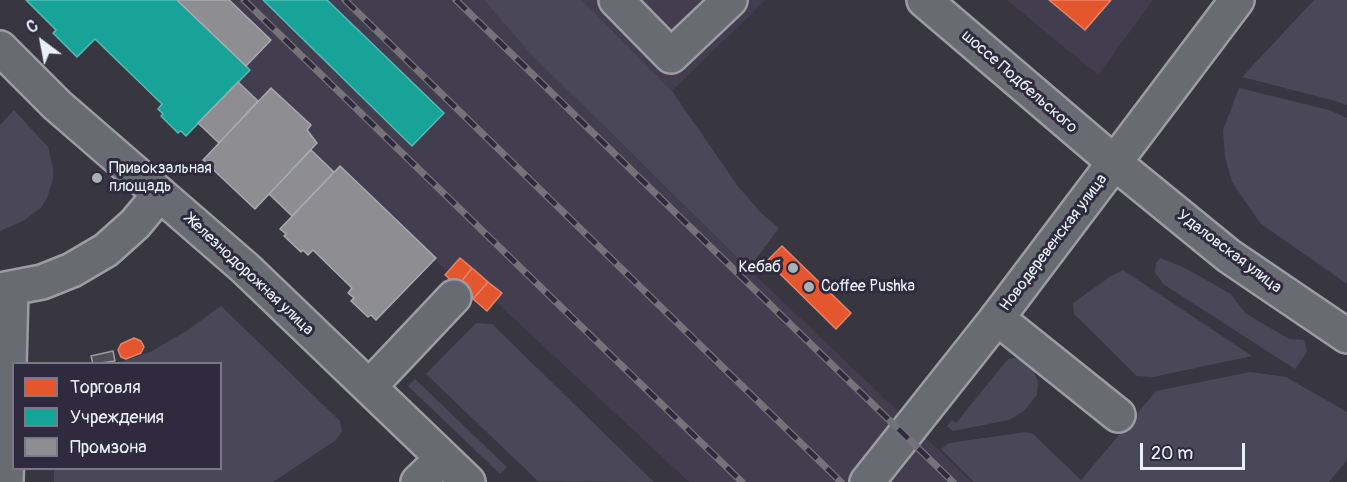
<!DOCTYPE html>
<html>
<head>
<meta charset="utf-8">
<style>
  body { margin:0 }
  #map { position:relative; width:1347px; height:482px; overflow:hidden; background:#383640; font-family:Pangolin,sans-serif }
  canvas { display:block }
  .legend { position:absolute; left:12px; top:362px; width:210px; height:108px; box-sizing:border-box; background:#2f2a3d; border:2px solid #797a88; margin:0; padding:8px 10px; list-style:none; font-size:18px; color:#e8f1f8 }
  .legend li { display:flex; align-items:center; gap:12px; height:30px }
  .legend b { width:30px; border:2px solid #797a88 }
  .north { position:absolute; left:12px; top:12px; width:60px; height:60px; -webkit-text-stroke:4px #2f2a3d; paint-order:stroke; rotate:328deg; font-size:16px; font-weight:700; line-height:24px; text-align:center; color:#e8f1f8 }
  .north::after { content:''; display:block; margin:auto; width:21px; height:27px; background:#e8f1f8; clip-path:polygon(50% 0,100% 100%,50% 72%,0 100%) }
  .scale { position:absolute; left:1140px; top:443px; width:105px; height:27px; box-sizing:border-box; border:3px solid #e8f1f8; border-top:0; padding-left:8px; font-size:18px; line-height:21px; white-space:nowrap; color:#e8f1f8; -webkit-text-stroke:4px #2f2a3d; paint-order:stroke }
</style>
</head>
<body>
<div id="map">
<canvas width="1347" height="482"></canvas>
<ul class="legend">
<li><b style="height:16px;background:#e4572e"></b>Торговля</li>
<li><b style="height:16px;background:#17a398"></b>Учреждения</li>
<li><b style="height:16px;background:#8d8d92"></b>Промзона</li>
</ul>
<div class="north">С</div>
<div class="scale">20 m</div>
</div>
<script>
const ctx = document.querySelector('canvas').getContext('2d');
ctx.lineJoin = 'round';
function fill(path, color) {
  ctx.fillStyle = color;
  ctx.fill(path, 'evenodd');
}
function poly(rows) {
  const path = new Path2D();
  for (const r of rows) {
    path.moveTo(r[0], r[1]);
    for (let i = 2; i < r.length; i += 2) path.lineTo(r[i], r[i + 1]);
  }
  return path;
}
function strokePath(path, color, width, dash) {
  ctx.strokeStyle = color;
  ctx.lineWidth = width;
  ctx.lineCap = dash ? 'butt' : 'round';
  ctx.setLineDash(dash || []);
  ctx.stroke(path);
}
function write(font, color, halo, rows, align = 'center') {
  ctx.font = font + ' Pangolin,sans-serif';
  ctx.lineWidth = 6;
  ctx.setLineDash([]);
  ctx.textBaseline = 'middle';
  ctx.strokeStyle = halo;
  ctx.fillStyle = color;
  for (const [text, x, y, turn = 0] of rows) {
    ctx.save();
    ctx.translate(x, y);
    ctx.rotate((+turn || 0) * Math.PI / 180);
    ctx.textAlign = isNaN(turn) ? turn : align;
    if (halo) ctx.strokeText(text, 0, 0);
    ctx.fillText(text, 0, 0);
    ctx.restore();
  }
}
const built = poly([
  [229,0,484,0,528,51,754,274,972,482,689,482,495,301,501,293,460,258,448,272,435,260,436,257,340,166,334,172,311,150,317,143,307,130,310,124,272,88,258,101,238,82,249,70,246,66,271,40],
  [582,0,766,0,672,91],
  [1007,0,1153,0,1098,75]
]);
const green = poly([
  [484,0,582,0,672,91,737,185,761,213,779,228,756,259,754,274,528,51],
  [1314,0,1347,0,1347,105,1332,100,1242,77],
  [1239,88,1329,110,1347,118,1347,284,1260,223,1232,182,1225,157,1223,130],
  [14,110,48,147,53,168,53,179,47,198,41,208,23,221,0,231,0,125],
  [1160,258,1183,267,1231,294,1245,313,1289,339,1304,340,1307,352,1295,369,1163,284,1155,272,1156,264],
  [1123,270,1252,356,1153,377,1137,376,1074,314,1073,303,1111,276],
  [221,306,340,421,342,431,336,440,273,482,54,482,54,469,220,468,220,364,119,363,150,352,185,332],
  [476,323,492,324,654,482,538,481,426,374],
  [1016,358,1027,363,1033,370,1038,382,1037,395,1024,411,1009,420,953,431,947,426,952,420,956,423,1008,359],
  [1250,372,1286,377,1347,412,1347,460,1329,482,974,482,941,449,949,443,1026,432,1033,434,1081,480,1156,391],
  [415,379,507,467,500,474,408,386]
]);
const shops = poly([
  [1049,0,1111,0,1085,30,1049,0],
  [782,246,851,313,836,329,767,261,782,246],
  [460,258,472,268,458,286,445,275,460,258],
  [472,268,488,282,473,299,458,286,472,268],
  [488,282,502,293,487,311,473,299,488,282],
  [134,338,141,341,144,347,141,353,126,359,121,357,118,350,121,344,134,338]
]);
const public = poly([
  [26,0,177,0,250,70,186,136,181,131,178,133,161,116,163,114,158,109,162,104,95,39,77,57,53,33,56,30,26,0],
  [263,0,327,0,444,113,412,146,263,0]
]);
const industry = poly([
  [177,0,229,0,271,40,246,66,177,0],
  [238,82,258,101,219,143,198,123,238,82],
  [271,88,311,125,307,130,317,143,255,209,203,160,271,88],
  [311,150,334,172,292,216,269,194,311,150],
  [340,166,436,258,376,320,371,315,368,317,351,301,354,298,348,293,352,288,313,250,308,255,303,250,301,252,284,236,286,234,280,229,340,166]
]);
const building = poly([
  [113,351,115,361,93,364,91,356,113,351]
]);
const minor = poly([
  [616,0,671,56,730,0],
  [924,0,1115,163],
  [0,48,57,105,245,268,468,482],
  [0,290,42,282,72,270,106,250,135,224,160,194],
  [997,318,1118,415],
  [369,387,454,297],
  [6,482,11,289],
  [418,482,443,458]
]);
const major = poly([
  [1115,163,1229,256,1347,336],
  [867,482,997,318,1237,0]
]);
const rail = poly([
  [244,0,742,482],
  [345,0,841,482],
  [456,0,953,482]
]);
const markers = [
  [97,178,6,"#aab0b8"],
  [793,268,6,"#aab0b8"],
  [809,287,6,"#aab0b8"]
];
const streetNames = [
  ["шоссе Подбельского",1019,82,41],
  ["Новодеревенская улица",1054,243,-53],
  ["Удаловская улица",1229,252,37],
  ["Железнодорожная улица",249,275,43]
];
const poiNames = [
  ["Привокзальная",109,169],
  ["площадь",109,187],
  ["Кебаб",781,268,"right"],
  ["Coffee Pushka",821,287]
];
fill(built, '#423e4f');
fill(green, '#4a4858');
fill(shops, '#e4572e');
strokePath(shops, '#e5856b', 1.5);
fill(public, '#17a398');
strokePath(public, '#56bab5', 1.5);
fill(industry, '#8d8d92');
strokePath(industry, '#a8abb1', 1.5);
fill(building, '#504f57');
strokePath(building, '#9c9ca2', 1.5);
strokePath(minor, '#9c9ca2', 38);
strokePath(major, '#9c9ca2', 38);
strokePath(minor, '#696b72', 33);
strokePath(major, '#696b72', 33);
strokePath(rail, '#747379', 7);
strokePath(rail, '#2f2a3d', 4.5, [14]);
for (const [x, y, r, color] of markers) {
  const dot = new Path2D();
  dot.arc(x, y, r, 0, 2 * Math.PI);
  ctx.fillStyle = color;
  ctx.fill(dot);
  strokePath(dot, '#2f2a3d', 2);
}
write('16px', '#e8f1f8', '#2f2a3d', streetNames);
write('16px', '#e8f1f8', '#2f2a3d', poiNames, 'left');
</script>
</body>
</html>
